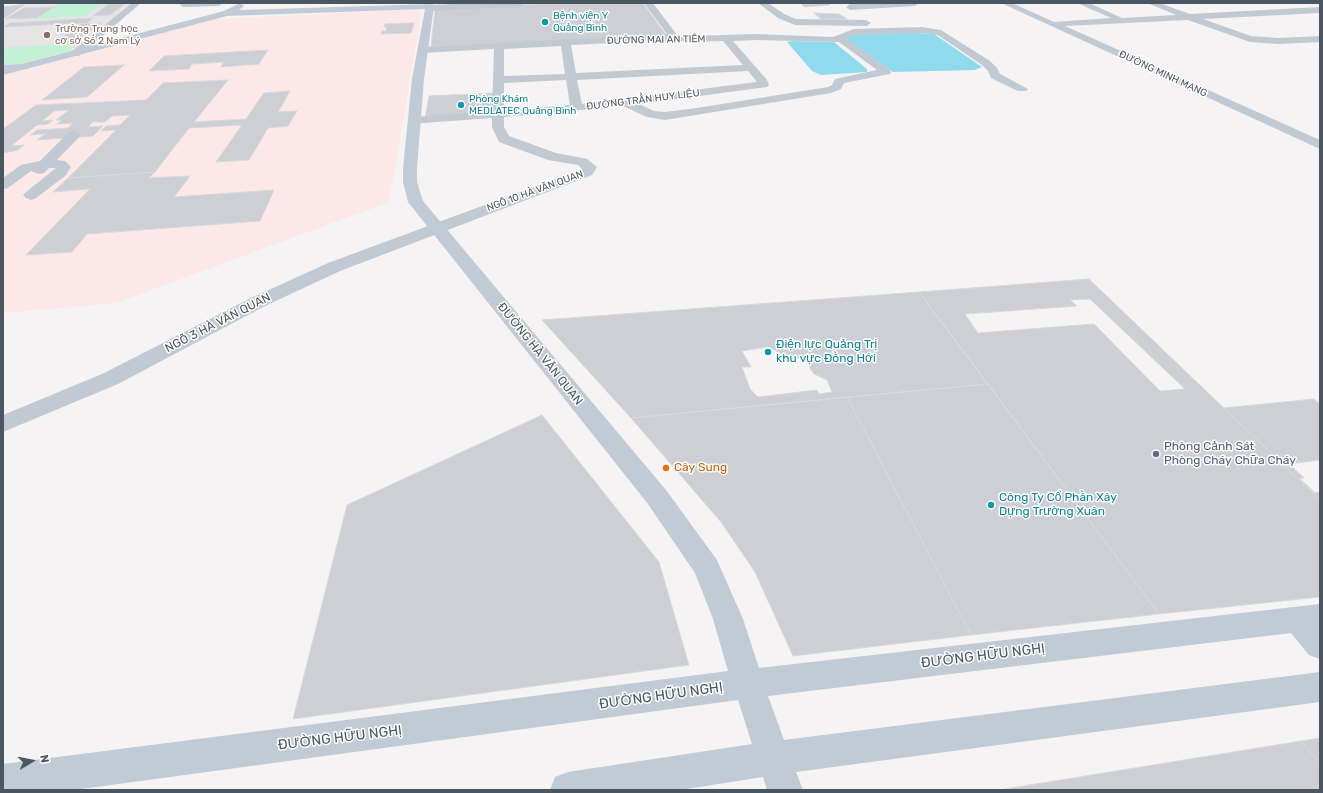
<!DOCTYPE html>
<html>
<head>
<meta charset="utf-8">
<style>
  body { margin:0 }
  #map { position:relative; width:1323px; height:793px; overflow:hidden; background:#f5f3f3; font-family:Rubik,sans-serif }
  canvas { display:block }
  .frame { position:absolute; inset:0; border:4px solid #4a5661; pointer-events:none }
  .north { position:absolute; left:12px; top:741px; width:40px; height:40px; -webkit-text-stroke:3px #fff; paint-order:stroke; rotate:80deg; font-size:11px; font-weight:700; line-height:16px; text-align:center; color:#4a5661 }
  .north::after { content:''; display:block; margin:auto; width:14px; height:18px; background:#4a5661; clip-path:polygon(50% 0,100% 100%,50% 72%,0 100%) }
</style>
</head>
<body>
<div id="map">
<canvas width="1323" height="793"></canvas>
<div class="frame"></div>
<div class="north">N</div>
</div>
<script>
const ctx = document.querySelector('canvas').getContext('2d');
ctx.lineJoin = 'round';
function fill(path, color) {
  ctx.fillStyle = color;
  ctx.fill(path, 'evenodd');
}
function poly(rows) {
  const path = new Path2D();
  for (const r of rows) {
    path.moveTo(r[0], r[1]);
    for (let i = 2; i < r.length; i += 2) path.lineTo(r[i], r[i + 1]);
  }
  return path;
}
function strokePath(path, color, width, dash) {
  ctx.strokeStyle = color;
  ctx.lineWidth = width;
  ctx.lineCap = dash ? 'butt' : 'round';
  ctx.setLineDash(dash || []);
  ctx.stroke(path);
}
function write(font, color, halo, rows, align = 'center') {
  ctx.font = font + ' Rubik,sans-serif';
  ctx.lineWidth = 3;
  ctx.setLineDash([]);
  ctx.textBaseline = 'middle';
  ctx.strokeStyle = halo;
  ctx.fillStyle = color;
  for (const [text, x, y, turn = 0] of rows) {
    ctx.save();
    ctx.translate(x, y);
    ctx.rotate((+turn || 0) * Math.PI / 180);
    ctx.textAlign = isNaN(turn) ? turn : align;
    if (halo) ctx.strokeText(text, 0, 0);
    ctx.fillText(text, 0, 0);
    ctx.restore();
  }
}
const education = poly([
  [40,3,133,3,72,51,23,64,3,66,3,20,28,4]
]);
const medical = poly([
  [422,9,389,202,116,303,3,313,3,74,214,19]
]);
const green = poly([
  [104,3,85,16,35,19,59,4],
  [79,43,69,51,23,63,3,64,3,51,10,47]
]);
const water = poly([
  [890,31,934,34,982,67,975,70,893,72,846,39,852,34],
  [792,41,834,42,867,69,867,72,821,75,812,71,787,42]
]);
const building = poly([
  [110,3,126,3,110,15,92,16,110,3],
  [551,3,643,3,667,36,431,47,435,9,551,3],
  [827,3,830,5,805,7,801,4,827,3],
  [26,4,3,19,3,7,26,4],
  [54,7,37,18,5,19,24,8,54,7],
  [814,13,839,14,847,19,821,19,814,13],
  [93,18,87,23,3,27,10,23,93,18],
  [100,23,76,41,55,42,80,24,100,23],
  [414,23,411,33,381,34,382,31,386,31,387,27,384,27,385,24,414,23],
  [268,50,259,64,221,67,224,62,192,64,189,69,149,71,164,56,268,50],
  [124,65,87,97,42,100,84,67,124,65],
  [228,80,194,122,246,119,264,93,290,91,278,112,297,111,288,126,268,128,249,160,216,162,242,125,189,128,155,172,68,178,116,130,101,131,106,126,120,125,130,115,112,116,105,122,93,122,88,127,103,126,93,136,37,140,45,134,30,135,37,130,68,128,73,123,57,124,62,120,56,120,69,110,54,111,42,121,53,120,48,124,37,125,11,146,24,145,18,150,3,153,3,129,36,105,146,100,163,83,228,80],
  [494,93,494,113,425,118,429,96,494,93],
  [155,172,149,178,190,176,174,197,274,190,260,221,87,234,72,252,26,255,90,189,53,192,68,178,155,172],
  [1089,279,1320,500,1320,597,1159,614,919,292,1089,279],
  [919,292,988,384,631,418,542,320,919,292],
  [1090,299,1185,389,1160,391,1094,324,978,333,965,314,1077,306,1070,300,1090,299],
  [768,347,791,358,804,358,814,374,827,380,832,392,819,394,817,390,758,397,750,389,742,367,751,367,742,351,768,347],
  [988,384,1159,614,971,635,847,397,988,384],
  [847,397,971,635,793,656,755,572,721,522,631,418,847,397],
  [1314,399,1320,404,1320,500,1224,408,1314,399],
  [542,415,659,562,689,665,293,719,347,505,542,415],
  [1320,460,1320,492,1315,493,1299,478,1304,478,1289,464,1320,460],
  [1320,738,1320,763,1301,741,1320,738],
  [1301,741,1320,763,1320,790,999,790,1301,741]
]);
const street = poly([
  [132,3,141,3,79,56,71,56,70,54,71,52,132,3],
  [180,3,223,3,219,6,184,7,181,6,180,3],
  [474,3,525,3,521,6,430,11,426,8,430,5,474,3],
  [644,3,653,3,677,35,689,36,756,34,833,37,854,29,922,27,941,30,990,61,997,68,1000,74,1028,89,1026,91,1018,91,991,78,988,71,982,65,938,35,922,33,854,35,847,39,890,70,891,72,890,74,844,83,841,89,831,93,665,120,647,117,623,106,504,117,504,127,509,136,556,153,587,159,597,167,592,175,340,271,265,306,118,384,3,432,3,415,102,374,251,298,328,263,582,169,578,165,548,160,499,142,492,127,492,118,410,124,408,121,410,118,414,117,492,111,494,49,423,53,418,50,423,47,667,34,644,3],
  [673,40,689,42,723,41,743,65,576,73,571,45,673,40],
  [756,40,839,42,877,70,835,79,832,85,828,87,697,108,665,112,654,111,639,104,767,87,769,85,767,80,733,41,756,40],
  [561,46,565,74,504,76,504,49,561,46],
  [748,71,757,82,582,104,577,80,748,71],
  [566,80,570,105,504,110,504,83,566,80],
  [758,3,768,3,784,14,796,19,866,20,871,23,866,26,795,25,778,18,758,3],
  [873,3,919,3,915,6,850,10,846,7,850,4,873,3],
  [1001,3,1012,3,1054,22,1111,18,1077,3,1089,3,1122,18,1176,15,1147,3,1159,3,1190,14,1320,7,1320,13,1203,19,1251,36,1278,38,1320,36,1320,42,1278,44,1250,42,1188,20,1065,26,1320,140,1320,149,1001,3],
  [24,64,29,67,28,69,3,71,3,65,24,64],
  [74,131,81,135,57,160,65,161,71,167,65,176,36,198,31,200,26,198,23,195,26,192,56,168,49,168,44,173,39,174,31,171,8,188,3,189,3,178,21,165,40,161,69,132,74,131]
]);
const secondary = poly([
  [240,3,244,6,239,10,433,4,434,6,424,79,417,168,417,182,423,201,666,490,717,560,743,619,759,668,1320,604,1320,659,1309,655,1291,633,768,696,784,740,1320,672,1320,702,796,772,803,790,767,790,763,777,680,790,550,790,555,777,568,772,752,744,738,700,74,790,3,790,3,764,728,671,713,619,695,573,648,504,408,202,403,182,403,168,412,79,425,9,227,16,3,75,3,69,224,11,240,3]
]);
const markers = [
  [545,22,4,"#0f9aa8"],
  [47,35,4,"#8d6e63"],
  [461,105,4,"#0f9aa8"],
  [768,352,4,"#0f9aa8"],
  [1156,454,4,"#5c6f8a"],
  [666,468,4,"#e8710a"],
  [991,505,4,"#0f9aa8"]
];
const farCulturenames = [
  ["Bệnh viện Y",553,16],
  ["Quảng Bình",553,28],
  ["Phòng Khám",469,99],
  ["MEDLATEC Quảng Bình",469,111]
];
const farEducationnames = [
  ["Trường Trung học",55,29],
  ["cơ sở Số 2 Nam Lý",55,41]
];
const farStreetnames = [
  ["ĐƯỜNG MAI AN TIÊM",656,40,-1],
  ["ĐƯỜNG MINH MẠNG",1163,74,25],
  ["ĐƯỜNG TRẦN HUY LIỆU",643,100,-7],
  ["NGÕ 10 HÀ VĂN QUAN",535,191,-20]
];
const streetNames = [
  ["NGÕ 3 HÀ VĂN QUAN",218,323,-27],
  ["ĐƯỜNG HÀ VĂN QUAN",540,354,51]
];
const cultureNames = [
  ["Điện lực Quảng Trị",776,345],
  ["khu vực Đồng Hới",776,359],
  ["Công Ty Cổ Phần Xây",999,498],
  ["Dựng Trường Xuân",999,512]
];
const serviceNames = [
  ["Phòng Cảnh Sát",1164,447],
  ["Phòng Cháy Chữa Cháy",1164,461]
];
const foodNames = [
  ["Cây Sung",674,468]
];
const nearStreetnames = [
  ["ĐƯỜNG HỮU NGHỊ",983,656,-7],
  ["ĐƯỜNG HỮU NGHỊ",661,696,-8],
  ["ĐƯỜNG HỮU NGHỊ",340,738,-7]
];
fill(education, '#e6e4e5');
fill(medical, '#fce8e6');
fill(green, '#c3f1d5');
fill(water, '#90daee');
fill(building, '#cdcfd5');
strokePath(building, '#d7d9de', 1);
fill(street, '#c1cad2');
fill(secondary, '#c1cbd6');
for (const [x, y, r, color] of markers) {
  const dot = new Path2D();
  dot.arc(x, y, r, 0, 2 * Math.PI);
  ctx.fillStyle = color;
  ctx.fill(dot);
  strokePath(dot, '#fff', 1.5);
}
write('10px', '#0d838f', '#fff', farCulturenames, 'left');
write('10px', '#785e54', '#fff', farEducationnames, 'left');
write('10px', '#4a5661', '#fff', farStreetnames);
write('12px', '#4a5661', '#fff', streetNames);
write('12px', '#0d838f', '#fff', cultureNames, 'left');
write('12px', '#4e5e75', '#fff', serviceNames, 'left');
write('12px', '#c56008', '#fff', foodNames, 'left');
write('14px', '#4a5661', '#fff', nearStreetnames);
</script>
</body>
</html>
